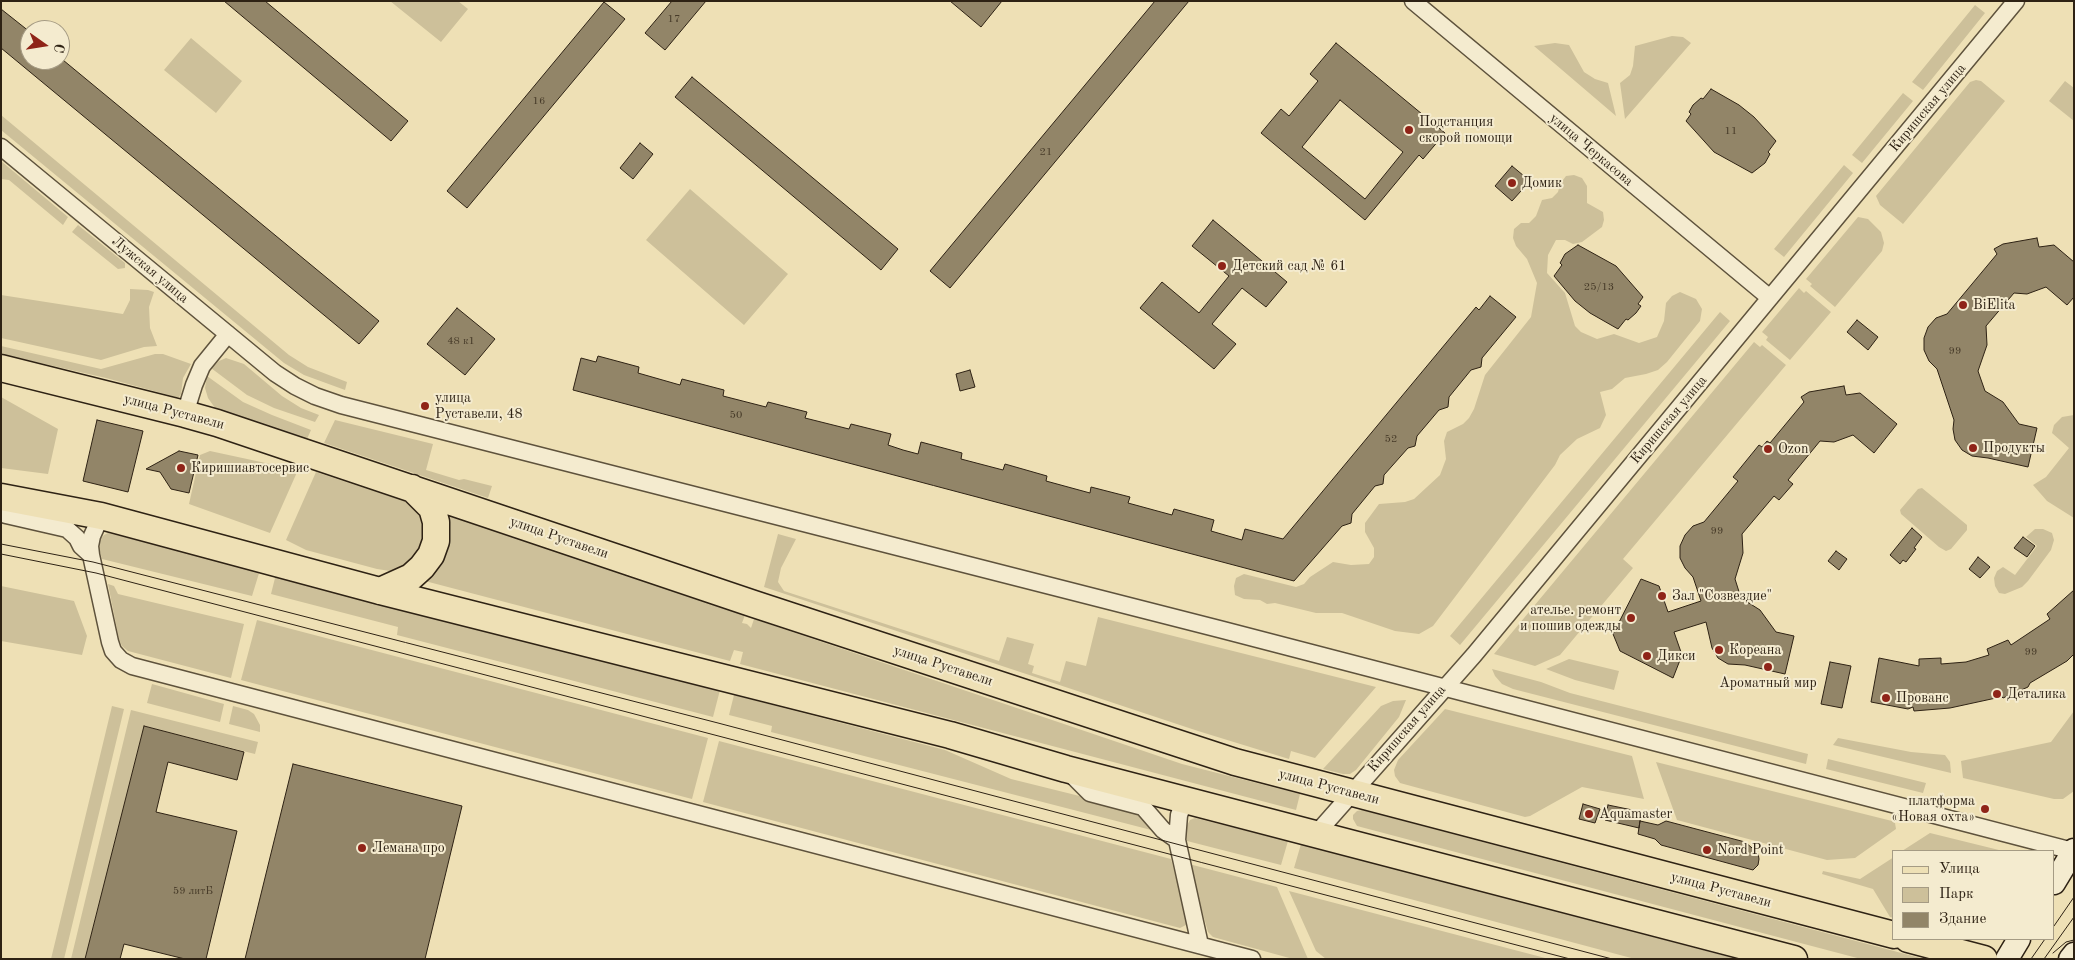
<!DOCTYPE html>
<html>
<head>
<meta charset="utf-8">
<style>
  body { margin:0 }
  #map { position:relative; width:2075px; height:960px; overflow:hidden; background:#eee0b5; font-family:"Old Standard TT",serif }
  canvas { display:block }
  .frame { position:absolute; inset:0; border:2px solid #2e2214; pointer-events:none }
  .legend { position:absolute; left:1892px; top:850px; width:162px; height:90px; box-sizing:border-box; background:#f4ebcf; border:1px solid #a59b84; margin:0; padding:6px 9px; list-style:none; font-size:15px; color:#2e2214 }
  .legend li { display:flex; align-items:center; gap:10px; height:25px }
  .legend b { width:25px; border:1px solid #a59b84 }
  .north { position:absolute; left:20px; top:20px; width:50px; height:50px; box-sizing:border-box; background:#f4ebcf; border:1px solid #a59b84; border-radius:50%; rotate:103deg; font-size:14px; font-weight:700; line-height:20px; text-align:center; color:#2e2214 }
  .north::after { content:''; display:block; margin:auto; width:18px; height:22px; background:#8f2418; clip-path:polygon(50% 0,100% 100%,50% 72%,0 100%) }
</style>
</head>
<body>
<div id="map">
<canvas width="2075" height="960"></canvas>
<div class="frame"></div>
<ul class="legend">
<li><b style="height:6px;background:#eee0b5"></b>Улица</li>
<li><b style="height:14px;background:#cdc09a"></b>Парк</li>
<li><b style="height:14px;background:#928568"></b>Здание</li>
</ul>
<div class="north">С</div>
</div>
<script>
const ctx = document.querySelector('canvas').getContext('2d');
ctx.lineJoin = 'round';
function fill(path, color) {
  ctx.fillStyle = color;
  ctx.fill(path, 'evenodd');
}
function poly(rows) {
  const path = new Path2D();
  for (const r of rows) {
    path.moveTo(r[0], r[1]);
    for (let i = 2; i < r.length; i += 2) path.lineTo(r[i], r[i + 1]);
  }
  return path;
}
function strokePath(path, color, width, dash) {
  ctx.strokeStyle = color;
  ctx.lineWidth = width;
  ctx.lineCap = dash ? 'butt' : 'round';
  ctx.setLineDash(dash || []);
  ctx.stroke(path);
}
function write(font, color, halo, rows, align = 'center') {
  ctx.font = font + ' "Old Standard TT",serif';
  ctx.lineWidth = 4;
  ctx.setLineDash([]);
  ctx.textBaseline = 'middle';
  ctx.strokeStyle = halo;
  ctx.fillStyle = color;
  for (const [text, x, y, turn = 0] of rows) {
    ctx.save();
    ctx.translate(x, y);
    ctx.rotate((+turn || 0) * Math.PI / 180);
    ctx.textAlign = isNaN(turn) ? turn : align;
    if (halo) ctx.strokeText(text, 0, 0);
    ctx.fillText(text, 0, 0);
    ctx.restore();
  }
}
const green = poly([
  [390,1,458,1,468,9,441,42],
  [1975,5,1985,13,1923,90,1912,82],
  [1672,36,1683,37,1691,43,1625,119,1620,83,1630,75,1633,66,1635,46],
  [191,38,242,81,216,113,164,70],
  [1555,43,1569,45,1584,72,1595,79,1608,83,1616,116,1534,46],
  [1976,80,1981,81,2005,101,1903,224,1880,205,1876,196,1970,82],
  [2065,81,2074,88,2074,121,2049,101],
  [1903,93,1913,101,1862,163,1852,155],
  [1,115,289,355,308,367,347,382,345,390,304,375,284,363,1,130],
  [1,161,68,217,63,225,9,180,1,179],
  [1844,165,1853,173,1784,257,1774,249],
  [1574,175,1582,178,1587,186,1587,203,1603,212,1604,220,1602,227,1582,242,1573,244,1565,240,1556,240,1548,255,1547,273,1565,293,1575,326,1581,332,1597,339,1614,334,1639,343,1657,337,1664,321,1666,303,1672,296,1680,292,1696,299,1702,309,1700,321,1667,362,1658,370,1646,374,1625,378,1612,389,1600,392,1606,415,1600,428,1577,439,1560,455,1555,465,1433,626,1419,634,1395,631,1342,613,1316,613,1275,603,1267,604,1260,600,1244,599,1235,595,1234,586,1236,578,1244,574,1296,587,1304,584,1310,577,1333,562,1351,565,1369,564,1374,557,1374,548,1365,532,1365,523,1379,504,1405,502,1414,499,1440,475,1446,459,1444,441,1447,432,1463,424,1469,418,1474,409,1485,375,1531,317,1537,283,1527,259,1516,246,1513,238,1514,229,1521,223,1529,223,1536,216,1542,200,1552,198,1558,192,1560,184,1566,176],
  [690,189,788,274,744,325,646,240],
  [1858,217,1868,219,1881,232,1884,243,1882,251,1835,307,1810,286,1812,284,1806,279],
  [78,225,125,263,125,268,118,269,72,232],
  [1799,288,1804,293,1806,291,1831,312,1790,360,1766,340,1768,337,1762,332],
  [130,289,148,290,154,292,149,307,150,328,157,346,144,347,101,360,1,338,1,295,123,314,130,300],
  [1720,312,1730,321,1460,645,1450,636],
  [1754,342,1760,347,1762,345,1786,365,1623,559,1633,568,1560,655,1535,666,1494,654],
  [1,346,101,369,155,354,163,354,191,364,183,378,181,394,179,397,176,397,106,378,1,354],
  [226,358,244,364,282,396,301,408,319,415,315,422,274,408,247,395,211,368,219,361],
  [207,376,243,402,272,415,311,430,307,439,215,408,208,398,205,388],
  [1,397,58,429,48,474,1,468],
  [2074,415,2074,518,2047,501,2033,485,2046,477,2069,448,2052,433,2054,425,2062,417],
  [335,420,433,444,426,470,459,480,464,479,492,486,488,498,324,443],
  [210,451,298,470,270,533,189,504,200,455],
  [316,472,410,503,418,511,424,521,424,534,421,547,413,559,404,566,390,571,377,569,306,550,286,540],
  [1922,488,1967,525,1967,530,1951,549,1946,551,1939,547,1901,514,1900,510,1918,489],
  [448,515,745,615,742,623,747,624,751,628,754,619,1182,764,1300,794,1296,810,740,664,743,652,734,650,730,661,425,581,449,527],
  [2035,529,2043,529,2052,533,2054,540,2051,550,2028,581,2022,587,2005,594,1999,593,1995,586,1994,578,1997,571,2003,567,2015,575,2037,546,2026,537],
  [108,533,260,570,252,596,102,559,99,548,100,540,104,535],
  [778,534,796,539,781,568,778,582,784,591,999,661,1007,637,1034,644,1028,664,1034,666,1032,673,1060,682,1066,661,1086,666,1098,617,1376,687,1315,758,1291,751,1289,759,1198,731,764,587],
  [276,574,720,690,713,717,397,635,398,627,271,594],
  [108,584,114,586,118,594,244,624,231,678,128,651,122,646,119,639],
  [1,586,74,601,87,636,82,655,1,641],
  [257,620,708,738,692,799,241,680],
  [1569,659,1619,671,1614,690,1575,680,1546,669],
  [1492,669,1541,682,1570,693,1808,754,1806,764,1513,689,1502,684,1495,676],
  [152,684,224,704,220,722,147,703],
  [734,695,945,750,1011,779,1132,809,1146,817,1159,832,771,732,772,726,729,715],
  [1406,700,1399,717,1356,770,1350,774,1343,774,1323,769,1381,706,1393,701],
  [112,706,124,709,64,959,51,959],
  [233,706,248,710,254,714,260,725,260,732,229,724],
  [1445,709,1632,756,1644,799,1582,787,1530,816,1525,817,1400,783,1395,776,1394,770,1398,760],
  [131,710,258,742,255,754,144,726,85,959,71,959],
  [2074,711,2074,791,2063,799,2054,799,1963,778,1961,761,2051,742],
  [1838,738,1911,752,1945,755,1950,762,1951,773,1833,745],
  [719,741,1171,859,1187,920,1186,925,1180,928,703,802],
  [1828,759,1926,783,1923,793,1826,769],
  [1656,762,1892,821,1895,823,1896,829,1855,858,1827,860,1677,820],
  [1362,810,1924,959,1861,959,1357,826,1353,819,1353,815,1357,811],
  [1195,818,1288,841,1281,865,1187,841,1184,831,1190,820],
  [1930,833,2003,851,1902,851],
  [1301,844,1737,959,1635,959,1294,868],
  [1894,857,1894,918,1890,917,1873,889,1822,874,1823,871,1860,879],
  [1189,864,1277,887,1308,959,1293,959,1213,937,1208,932],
  [1289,891,1549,959,1326,959,1316,951]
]);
const building = poly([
  [224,1,265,1,408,121,391,141,224,1],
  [672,1,706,1,665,50,645,33,672,1],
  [950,1,1002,1,981,27,950,1],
  [1155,1,1189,1,950,288,930,271,1155,1],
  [604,2,625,19,467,208,447,191,604,2],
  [1,9,30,32,30,60,63,60,379,321,359,344,1,48,1,9],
  [1336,43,1445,133,1423,159,1419,155,1365,220,1261,133,1281,109,1289,116,1318,81,1310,74,1336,43],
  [1340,100,1403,152,1365,199,1302,147,1340,100],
  [692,77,898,249,881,270,675,97,692,77],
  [1711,89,1739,105,1754,117,1776,141,1768,152,1770,154,1765,163,1752,173,1714,152,1686,121,1691,114,1689,112,1693,105,1701,98,1703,99,1711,89],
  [640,143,653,154,633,179,620,168,640,143],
  [1512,166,1530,181,1512,201,1495,186,1512,166],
  [1213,220,1287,282,1266,307,1242,288,1212,324,1236,344,1214,369,1140,308,1162,282,1199,313,1229,276,1192,246,1213,220],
  [2037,238,2039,247,2054,245,2074,262,2074,297,2067,305,2046,287,2027,294,2014,293,1986,326,1987,345,1978,371,1985,391,2003,402,2019,424,2037,428,2028,467,1988,458,1972,456,1962,450,1955,440,1953,429,1954,420,1937,369,1929,361,1924,350,1924,338,1928,327,1936,318,1947,314,1997,254,1994,249,2003,244,2037,238],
  [1578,245,1616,266,1643,297,1638,304,1641,306,1636,313,1628,320,1626,319,1618,329,1590,313,1575,301,1554,276,1562,265,1560,263,1565,254,1578,245],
  [1490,296,1516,317,1482,358,1481,367,1471,370,1449,397,1448,407,1439,410,1417,436,1415,446,1408,448,1384,475,1383,484,1375,486,1352,514,1351,523,1342,526,1294,581,573,390,581,358,596,362,598,356,639,367,638,373,680,385,682,379,724,390,723,396,766,407,768,402,807,412,805,418,849,429,851,424,891,434,888,445,903,450,918,454,921,442,962,453,961,459,1003,470,1005,464,1047,476,1046,481,1090,493,1091,487,1130,497,1128,503,1172,515,1174,509,1214,520,1211,531,1242,540,1245,529,1283,539,1476,307,1479,310,1490,296],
  [457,308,495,339,465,375,427,344,457,308],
  [1857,320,1878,337,1868,350,1847,332,1857,320],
  [970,370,975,387,960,391,956,374,970,370],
  [1844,386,1846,395,1860,393,1897,424,1874,453,1853,435,1834,442,1820,441,1788,480,1793,484,1779,500,1774,496,1742,534,1743,553,1735,579,1741,598,1760,610,1776,632,1794,636,1785,674,1745,665,1728,664,1718,658,1712,648,1706,622,1674,632,1682,655,1673,678,1620,651,1613,634,1641,579,1659,586,1668,612,1701,601,1693,577,1685,568,1680,558,1680,546,1685,535,1693,526,1704,522,1738,481,1733,477,1759,445,1762,447,1767,441,1770,443,1804,402,1801,397,1809,392,1844,386],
  [97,420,143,431,128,492,83,481,97,420],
  [179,451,198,455,189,493,171,489,160,472,146,469,179,451],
  [1912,528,1922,537,1914,548,1916,549,1906,562,1903,560,1900,564,1890,555,1912,528],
  [2023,537,2035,546,2027,557,2014,548,2023,537],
  [1836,551,1847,559,1839,570,1828,561,1836,551],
  [1978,557,1990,567,1980,578,1969,569,1978,557],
  [2074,590,2074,654,2067,661,2030,683,2028,687,2003,698,2000,695,1996,698,1950,708,1914,711,1913,707,1908,709,1871,702,1879,658,1919,666,1919,659,1941,658,1941,664,1966,662,1989,655,1987,649,2008,640,2011,645,2050,619,2047,614,2074,590],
  [1830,662,1851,666,1842,708,1821,704,1830,662],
  [144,726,244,752,237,780,168,762,156,812,237,831,206,959,185,959,124,944,120,959,85,959,144,726],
  [293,764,462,806,425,959,245,959,293,764],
  [1583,804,1600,809,1595,823,1579,819,1583,804],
  [1608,805,1642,812,1640,821,1658,825,1666,821,1745,842,1758,853,1759,859,1758,865,1753,870,1661,845,1655,839,1638,834,1640,821,1639,828,1605,820,1608,805]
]);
const street = poly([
  [1413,1,1770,298],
  [1,147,275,373,295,386,315,396,341,405,1223,630,2073,851],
  [185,414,194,385,202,366,228,334],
  [1,511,6,515,67,529,77,538,81,546,91,555],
  [101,516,92,536,90,546,91,555,110,642,113,651,121,660,132,666,1252,959],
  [1069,772,1090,793,1143,807,1163,830,1177,840],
  [1185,800,1179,815,1177,840,1200,945],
  [1316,834,1474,655,2016,1]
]);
const secondary = poly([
  [2054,883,2074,850],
  [2007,959,2019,939],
  [2070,959,2074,954]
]);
const primary = poly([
  [1,368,185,414,217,423,754,604,1235,762,1894,935],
  [1,497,101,516,380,591,950,735,1066,769,1794,959],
  [380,591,411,577,422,567,431,555,436,541,436,522,432,508,412,488],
  [1908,939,1984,959]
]);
const tram = poly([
  [1,544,93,562,718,723,1612,959],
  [1,554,96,573,1570,959],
  [2054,926,2074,897],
  [2053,953,2066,942,2074,940],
  [2031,959,2045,939],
  [2044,959,2074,917]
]);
const markers = [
  [1409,130,5,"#8f2418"],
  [1512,183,5,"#8f2418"],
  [1222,266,5,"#8f2418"],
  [1963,305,5,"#8f2418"],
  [425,406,5,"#8f2418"],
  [1973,448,5,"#8f2418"],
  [1768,449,5,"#8f2418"],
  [181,468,5,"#8f2418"],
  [1662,596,5,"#8f2418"],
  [1631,618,5,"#8f2418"],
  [1719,650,5,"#8f2418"],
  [1647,656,5,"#8f2418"],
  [1768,667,5,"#8f2418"],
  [1997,694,5,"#8f2418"],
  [1886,698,5,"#8f2418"],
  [1985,809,5,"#8f2418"],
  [1589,814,5,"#8f2418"],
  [362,848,5,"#8f2418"],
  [1707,850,5,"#8f2418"]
];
const numberNames = [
  ["17",674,19],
  ["16",539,101],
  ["11",1731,131],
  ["21",1046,152],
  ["25/13",1599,287],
  ["48 к1",461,341],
  ["99",1955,351],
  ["50",736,415],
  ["52",1391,439],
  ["99",1717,531],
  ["99",2031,652],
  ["59 литБ",193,891]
];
const streetNames = [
  ["Киришская улица",1928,108,-50],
  ["улица Черкасова",1591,150,40],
  ["Лужская улица",150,270,40],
  ["улица Руставели",174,412,15],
  ["Киришская улица",1669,420,-50],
  ["улица Руставели",559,538,19],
  ["улица Руставели",943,666,18],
  ["Киришская улица",1407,729,-49],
  ["улица Руставели",1329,787,15],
  ["улица Руставели",1721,890,15]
];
const poiNames = [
  ["Подстанция",1419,122],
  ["скорой помощи",1419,138],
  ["Домик",1522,183],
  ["Детский сад № 61",1232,266],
  ["BiElita",1973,305],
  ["улица",435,398],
  ["Руставели, 48",435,414],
  ["Продукты",1983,448],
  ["Ozon",1778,449],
  ["Киришиавтосервис",191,468],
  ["Зал \"Созвездие\"",1672,596],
  ["ателье. ремонт",1621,610,"right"],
  ["и пошив одежды",1621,626,"right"],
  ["Кореана",1729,650],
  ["Дикси",1657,656],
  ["Ароматный мир",1768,683,"center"],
  ["Деталика",2007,694],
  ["Прованс",1896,698],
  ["платформа",1975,801,"right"],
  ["«Новая охта»",1975,817,"right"],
  ["Aquamaster",1599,814],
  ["Лемана про",372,848],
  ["Nord Point",1717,850]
];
fill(green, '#cdc09a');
fill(building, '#928568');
strokePath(building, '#2e2214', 1);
strokePath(street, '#5e523c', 19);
strokePath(secondary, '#2e2214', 25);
strokePath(primary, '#2e2214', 29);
strokePath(street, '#f4ebcf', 16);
strokePath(secondary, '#f4ebcf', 22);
strokePath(primary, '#eee0b5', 26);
strokePath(tram, '#2e2214', 1);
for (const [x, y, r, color] of markers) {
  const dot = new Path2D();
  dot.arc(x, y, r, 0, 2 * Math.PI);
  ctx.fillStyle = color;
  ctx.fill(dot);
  strokePath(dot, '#f4ebcf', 2);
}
write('11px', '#473b29', null, numberNames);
write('14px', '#2e2214', '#f4ebcf', streetNames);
write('14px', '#2e2214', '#f4ebcf', poiNames, 'left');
</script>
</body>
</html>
